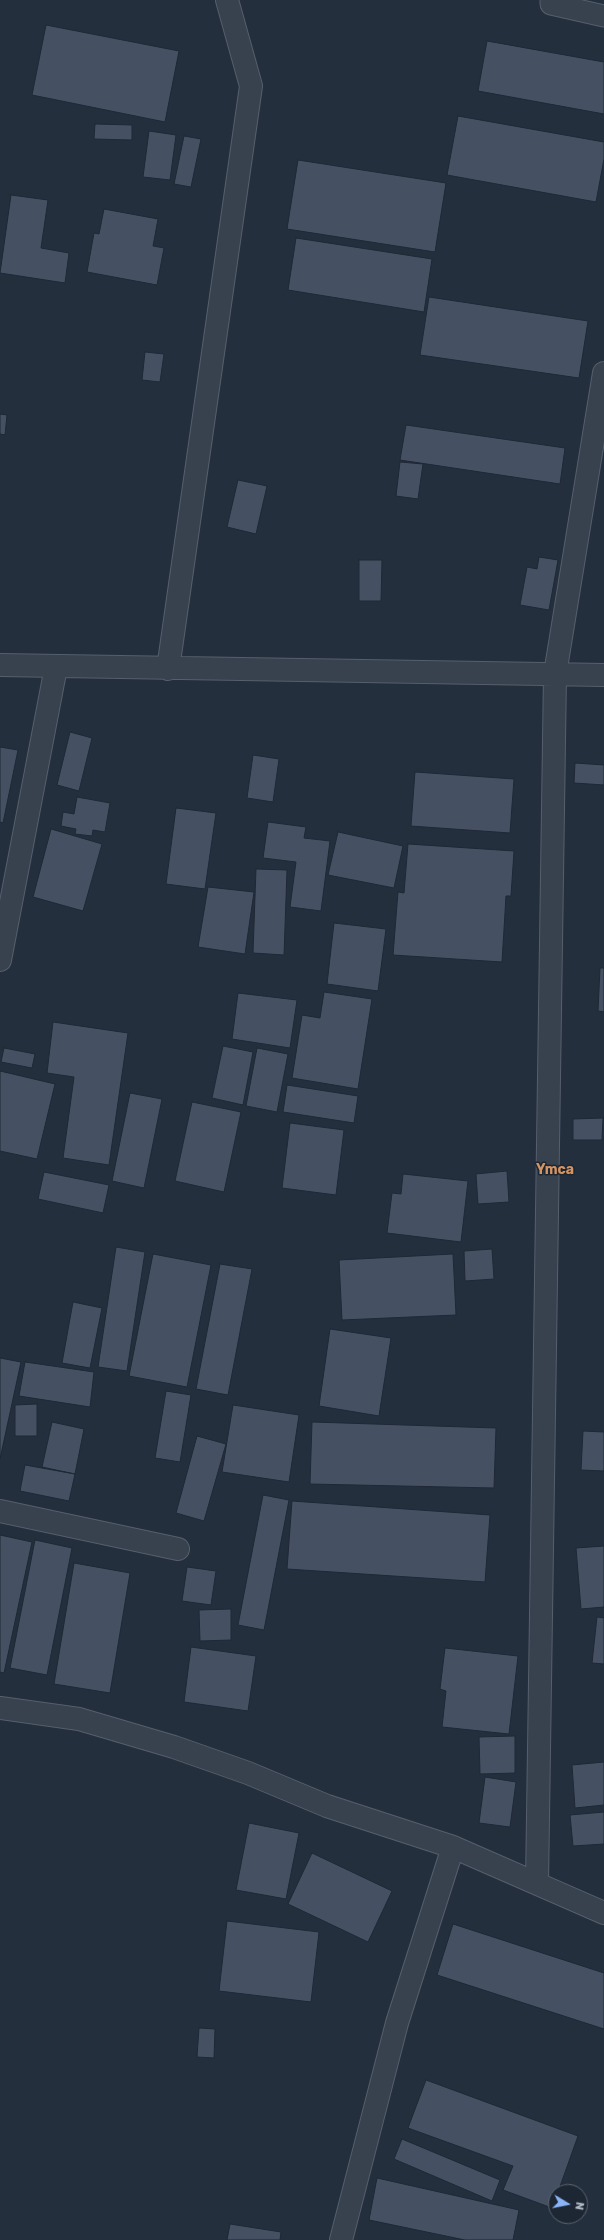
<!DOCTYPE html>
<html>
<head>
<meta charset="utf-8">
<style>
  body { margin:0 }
  #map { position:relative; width:604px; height:2240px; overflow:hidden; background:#242f3e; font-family:Rubik,sans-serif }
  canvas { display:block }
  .north { position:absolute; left:548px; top:2184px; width:40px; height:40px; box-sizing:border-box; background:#1d2633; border:1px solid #59626f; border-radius:50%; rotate:100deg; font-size:11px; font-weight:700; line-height:16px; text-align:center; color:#b4bcc9 }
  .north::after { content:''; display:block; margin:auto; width:14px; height:18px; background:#8ab4f8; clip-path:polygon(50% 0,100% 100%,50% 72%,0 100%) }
</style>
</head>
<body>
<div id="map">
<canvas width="604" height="2240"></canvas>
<div class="north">N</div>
</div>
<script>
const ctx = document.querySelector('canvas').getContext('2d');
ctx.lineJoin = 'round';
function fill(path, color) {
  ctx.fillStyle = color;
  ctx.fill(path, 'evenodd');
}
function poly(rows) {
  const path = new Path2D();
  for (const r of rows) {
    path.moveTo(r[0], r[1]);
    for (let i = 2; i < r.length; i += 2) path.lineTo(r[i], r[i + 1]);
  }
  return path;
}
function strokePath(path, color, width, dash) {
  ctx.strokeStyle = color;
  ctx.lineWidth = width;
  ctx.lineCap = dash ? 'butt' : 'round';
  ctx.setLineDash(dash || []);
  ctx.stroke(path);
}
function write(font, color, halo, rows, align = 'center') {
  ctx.font = font + ' Rubik,sans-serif';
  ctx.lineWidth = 3;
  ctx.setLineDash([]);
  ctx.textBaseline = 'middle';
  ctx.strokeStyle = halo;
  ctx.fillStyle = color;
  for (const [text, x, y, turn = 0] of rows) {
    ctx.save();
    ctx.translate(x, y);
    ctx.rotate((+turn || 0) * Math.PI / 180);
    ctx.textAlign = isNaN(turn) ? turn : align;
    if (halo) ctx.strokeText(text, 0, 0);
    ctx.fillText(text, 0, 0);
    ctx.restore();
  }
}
const building = poly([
  [46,25,179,51,165,122,32,95,46,25],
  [487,41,604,62,604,114,478,91,487,41],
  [458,116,604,142,604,159,596,202,447,175,458,116],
  [95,124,132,125,132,140,94,139,95,124],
  [149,131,176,135,170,180,143,177,149,131],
  [184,136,201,139,191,187,174,184,184,136],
  [298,160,446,183,435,252,287,229,298,160],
  [11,195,48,200,41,248,69,253,65,283,0,273,11,195],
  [104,209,158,219,153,246,164,248,157,285,87,272,94,233,99,234,104,209],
  [296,238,432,259,424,312,288,290,296,238],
  [429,297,588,321,579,378,420,355,429,297],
  [145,352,164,354,160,382,142,380,145,352],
  [0,414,7,415,5,435,0,434,0,414],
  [406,425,565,448,560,484,400,460,406,425],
  [400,462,423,464,418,499,396,496,400,462],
  [238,480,267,486,256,534,227,527,238,480],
  [539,557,558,560,549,610,520,605,527,567,537,569,539,557],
  [359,560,382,560,381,601,359,601,359,560],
  [70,732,92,738,79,791,57,785,70,732],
  [0,747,18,750,3,823,0,822,0,747],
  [253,755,279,759,273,802,247,798,253,755],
  [575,763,604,765,604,785,574,783,575,763],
  [415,772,514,779,510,833,411,826,415,772],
  [77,797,110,803,105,832,93,830,92,836,75,834,76,829,61,826,63,812,74,814,77,797],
  [176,808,216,813,205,889,166,884,176,808],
  [268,822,306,827,304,838,330,841,321,911,290,907,296,862,263,858,268,822],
  [51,829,102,844,83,911,33,897,51,829],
  [338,832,403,846,394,888,328,875,338,832],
  [408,844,514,851,511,896,506,896,502,962,393,955,398,892,404,893,408,844],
  [256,869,287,870,284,955,253,953,256,869],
  [208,887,254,892,245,954,198,947,208,887],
  [334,923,386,929,378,991,327,984,334,923],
  [600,968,604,968,604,1012,598,1011,600,968],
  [324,992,372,999,358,1089,292,1078,302,1015,320,1018,324,992],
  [238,993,297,1000,290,1048,232,1039,238,993],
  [53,1022,128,1033,109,1165,63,1158,74,1077,47,1073,53,1022],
  [223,1046,253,1052,243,1105,212,1098,223,1046],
  [4,1048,35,1054,32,1068,1,1062,4,1048],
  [257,1048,288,1054,277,1112,246,1106,257,1048],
  [0,1071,55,1084,37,1159,0,1151,0,1071],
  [287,1085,358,1096,354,1123,283,1112,287,1085],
  [130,1093,162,1099,144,1188,112,1181,130,1093],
  [192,1102,241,1112,224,1192,175,1181,192,1102],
  [603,1118,602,1140,573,1140,573,1119,603,1118],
  [290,1123,344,1130,336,1195,282,1188,290,1123],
  [507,1171,509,1202,478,1204,476,1174,507,1171],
  [44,1172,109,1185,103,1213,38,1199,44,1172],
  [403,1174,468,1181,461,1242,387,1233,392,1193,401,1194,403,1174],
  [116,1247,145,1252,127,1371,98,1367,116,1247],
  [492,1249,494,1279,465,1281,464,1251,492,1249],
  [153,1254,211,1265,187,1387,129,1376,153,1254],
  [453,1254,456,1315,342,1320,339,1260,453,1254],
  [220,1264,252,1269,228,1395,196,1389,220,1264],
  [73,1302,102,1308,90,1368,62,1363,73,1302],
  [330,1329,391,1338,379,1416,319,1406,330,1329],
  [0,1358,21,1362,0,1459,0,1358],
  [25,1362,94,1372,90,1407,19,1396,25,1362],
  [166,1391,191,1395,180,1462,155,1458,166,1391],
  [37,1404,37,1436,15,1436,15,1405,37,1404],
  [233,1405,299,1415,289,1482,222,1472,233,1405],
  [52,1422,84,1429,75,1474,42,1467,52,1422],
  [312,1422,496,1428,494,1488,310,1484,312,1422],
  [583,1431,604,1432,604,1471,581,1470,583,1431],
  [197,1436,226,1444,204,1521,176,1513,197,1436],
  [25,1465,75,1474,69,1501,20,1491,25,1465],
  [263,1495,289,1500,264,1630,238,1625,263,1495],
  [292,1501,490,1515,485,1582,287,1569,292,1501],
  [0,1535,32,1542,4,1673,0,1672,0,1535],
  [35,1540,72,1548,47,1675,10,1668,35,1540],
  [604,1546,604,1607,581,1609,576,1548,604,1546],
  [74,1563,130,1573,110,1693,54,1684,74,1563],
  [187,1567,216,1571,211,1605,182,1601,187,1567],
  [231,1609,231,1640,200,1641,199,1610,231,1609],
  [597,1617,604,1618,604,1664,592,1663,597,1617],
  [191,1647,256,1656,248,1711,184,1702,191,1647],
  [445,1648,518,1656,509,1734,442,1727,446,1691,440,1689,445,1648],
  [515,1736,515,1773,480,1774,479,1737,515,1736],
  [604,1762,604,1805,575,1808,572,1765,604,1762],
  [485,1777,516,1782,510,1827,479,1823,485,1777],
  [604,1812,604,1844,573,1846,570,1815,604,1812],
  [249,1823,299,1833,286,1899,236,1890,249,1823],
  [312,1853,392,1891,368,1942,288,1904,312,1853],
  [227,1921,319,1932,311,2002,219,1991,227,1921],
  [453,1924,604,1973,604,2029,437,1975,453,1924],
  [199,2028,215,2029,214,2058,197,2057,199,2028],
  [426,2080,578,2136,558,2192,556,2192,552,2208,503,2190,513,2166,408,2128,426,2080],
  [402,2139,500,2180,492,2201,394,2159,402,2139],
  [377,2178,519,2210,513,2240,465,2240,369,2220,377,2178],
  [230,2224,281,2232,280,2240,227,2240,230,2224]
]);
const service = poly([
  [551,0,551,4,604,16]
]);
const minor = poly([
  [0,665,604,675],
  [168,669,251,86,227,0],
  [0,960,56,667],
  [0,1511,178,1549],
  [0,1708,79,1719,174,1747,248,1773,327,1806,453,1847,604,1913],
  [537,1883,555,674,604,373],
  [341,2240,397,2023,453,1847]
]);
const quarterNames = [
  ["Ymca",555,1170]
];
fill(building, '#455162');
strokePath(building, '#1f2835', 1);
strokePath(service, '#565f6c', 23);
strokePath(minor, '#565f6c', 24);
strokePath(service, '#38414e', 21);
strokePath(minor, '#38414e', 22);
write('bold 14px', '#d59563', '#1d2633', quarterNames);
</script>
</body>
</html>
